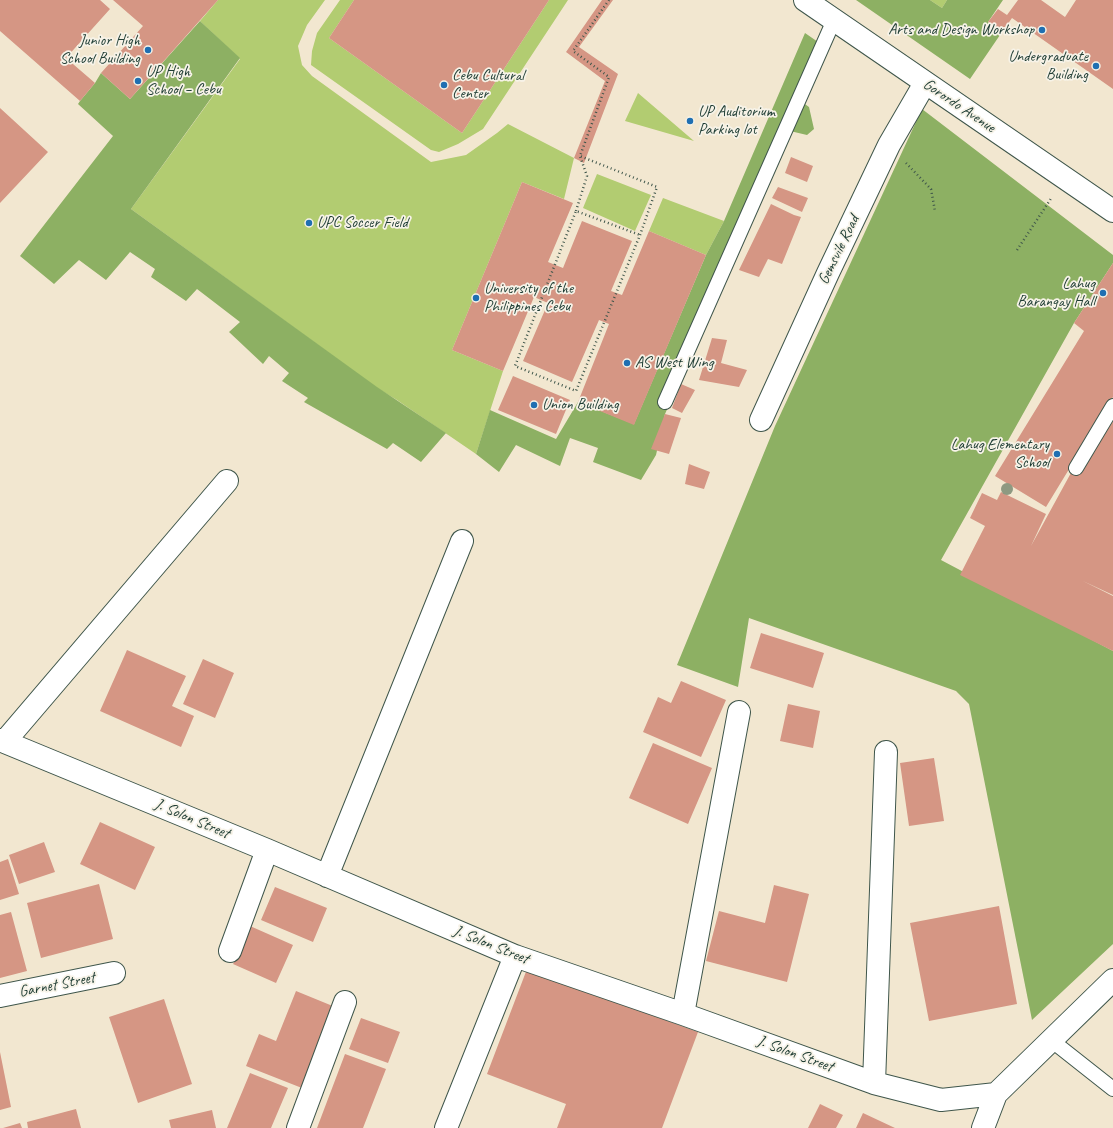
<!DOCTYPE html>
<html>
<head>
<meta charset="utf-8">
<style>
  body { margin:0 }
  canvas { display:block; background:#f2e7d0 }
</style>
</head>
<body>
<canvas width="1113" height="1128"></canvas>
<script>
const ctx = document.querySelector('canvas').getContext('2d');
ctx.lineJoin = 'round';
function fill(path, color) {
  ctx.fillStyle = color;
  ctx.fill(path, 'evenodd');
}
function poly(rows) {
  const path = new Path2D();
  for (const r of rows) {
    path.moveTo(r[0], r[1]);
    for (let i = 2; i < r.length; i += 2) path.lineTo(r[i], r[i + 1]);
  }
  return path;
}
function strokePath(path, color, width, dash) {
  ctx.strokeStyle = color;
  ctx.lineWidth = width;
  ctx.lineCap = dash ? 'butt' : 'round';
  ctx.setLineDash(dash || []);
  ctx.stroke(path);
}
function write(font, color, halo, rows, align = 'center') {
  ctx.font = font + ' Caveat,sans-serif';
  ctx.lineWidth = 3.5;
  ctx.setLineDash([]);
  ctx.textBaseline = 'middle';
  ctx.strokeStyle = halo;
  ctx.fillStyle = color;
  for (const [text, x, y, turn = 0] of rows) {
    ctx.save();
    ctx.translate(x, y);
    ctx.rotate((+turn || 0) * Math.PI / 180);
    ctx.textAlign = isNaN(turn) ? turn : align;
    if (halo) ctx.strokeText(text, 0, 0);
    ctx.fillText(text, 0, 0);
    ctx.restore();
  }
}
const green = poly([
  [218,0,325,0,307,25,298,46,302,65,312,76,431,162,466,155,497,133,508,124,574,158,564,199,522,182,452,350,503,371,476,454,397,400,377,388,131,209,240,59,200,21],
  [340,0,354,0,329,38,462,133,549,0,568,0,483,129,458,144,439,152,431,150,311,65,312,51,317,33],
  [930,0,947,0,942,8],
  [638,93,694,141,625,121],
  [597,174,651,195,635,231,583,208],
  [663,198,724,221,706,255,649,231]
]);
const forest = poly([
  [856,0,930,0,942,8,947,0,1003,0,988,22,1002,32,970,79],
  [200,21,240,58,131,209,377,387,446,433,421,462,393,443,387,449,304,402,308,398,282,381,289,373,269,356,263,364,229,332,240,322,197,289,186,301,151,277,155,269,130,252,106,280,79,260,54,284,20,256,113,136,78,104,80,101,95,83,101,73,130,99],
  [805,33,818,42,795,97,809,107,814,129,807,135,790,131,665,414,656,455,641,480,593,462,598,448,570,438,560,466,516,445,499,472,476,454,490,410,556,439,578,402,634,424,706,255,724,221],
  [922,109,1113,255,1113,263,1074,323,941,560,1113,651,1113,944,1032,1020,969,704,956,691,749,618,738,687,677,665,775,426]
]);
const building = poly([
  [0,0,100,0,110,9,66,58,95,83,80,101,0,31],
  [113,0,218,0,130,99,101,73,143,26],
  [354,0,549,0,462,133,329,38],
  [602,0,613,0,579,47,618,74,584,163,574,158,605,81,566,52],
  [1018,0,1041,0,1065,17,1076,0,1113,0,1113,89,1012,18,1002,32,988,22,998,9,1007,15],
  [0,108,48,152,0,203],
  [791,157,813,166,807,182,785,173],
  [522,182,573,203,548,262,563,268,582,221,632,241,611,291,622,295,649,231,706,255,634,425,578,402,609,324,599,320,572,382,523,361,548,303,534,297,503,371,452,350],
  [778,187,808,198,802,212,772,198],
  [771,204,794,215,801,217,782,264,768,259,759,277,739,270],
  [1113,263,1113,397,1046,507,995,476,1084,331,1074,323],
  [712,338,727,340,721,363,747,370,739,387,699,380],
  [513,376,570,400,556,434,498,410],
  [681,384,695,390,682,413,672,408],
  [665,414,681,418,669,454,651,449],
  [1113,421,1113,595,1083,581,1113,596,1113,651,960,575,985,526,970,518,982,493,997,500,1001,492,1046,514,1031,546,1072,471,1078,475],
  [689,464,710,472,704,489,685,484],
  [761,633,824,653,813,688,750,668],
  [127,650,186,676,172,706,194,716,181,747,100,711],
  [203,659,234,673,215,718,183,704],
  [681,681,726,700,701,757,643,732,658,697,671,703],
  [788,704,820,711,813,748,780,741],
  [653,743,712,768,688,824,629,798],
  [934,758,944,821,909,826,900,763],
  [100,822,155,847,135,890,80,864],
  [44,842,55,872,19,884,9,855],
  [8,859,19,894,0,900,0,862],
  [99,884,113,939,41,958,27,903],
  [774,885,809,894,787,982,706,961,719,911,765,923],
  [275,887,327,908,313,942,261,920],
  [999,906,1017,1004,929,1021,910,923],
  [11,912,27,971,0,978,0,915],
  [250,926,293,945,276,983,233,964,243,948],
  [527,969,698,1032,662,1128,557,1128,566,1104,487,1074],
  [296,991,340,1009,307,1090,246,1066,259,1034,276,1041],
  [164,999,192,1084,138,1103,109,1017],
  [361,1018,400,1032,388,1063,349,1049],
  [0,1052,11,1107,0,1110],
  [345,1054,386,1069,363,1128,317,1128],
  [250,1073,288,1088,271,1128,227,1128],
  [820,1104,843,1115,836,1128,808,1128],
  [76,1109,81,1128,28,1128,27,1122],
  [212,1110,216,1128,171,1128,169,1120],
  [863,1113,895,1128,856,1128],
  [20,1123,22,1128,3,1128]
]);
const path = poly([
  [609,0,573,51,609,77,580,156,657,187,640,235,576,391,515,366,576,211,640,235],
  [906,163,931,189,935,211],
  [576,211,587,176,580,156],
  [1017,250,1052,197]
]);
const lane = poly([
  [665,402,834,20],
  [1076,468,1113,406],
  [1051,1040,1113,1089]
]);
const street = poly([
  [761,420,828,273,889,145,925,83],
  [0,740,267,850,515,956,683,1014,874,1083,941,1100,996,1094],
  [5,741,227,481],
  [327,876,462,541],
  [230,951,267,850],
  [0,996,114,973],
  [683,1014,739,712],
  [874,1083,886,752],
  [298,1128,345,1002],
  [446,1128,515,956],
  [983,1128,996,1094,1113,980]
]);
const secondary = poly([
  [805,0,1113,211]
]);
const trees = [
  [1007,489]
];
const markers = [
  [1042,30,4,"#1f6fb2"],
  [148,50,4,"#1f6fb2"],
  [1096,66,4,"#1f6fb2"],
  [138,81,4,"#1f6fb2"],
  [444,85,4,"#1f6fb2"],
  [690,121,4,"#1f6fb2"],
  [309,223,4,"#1f6fb2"],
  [1103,293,4,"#1f6fb2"],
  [476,298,4,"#1f6fb2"],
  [627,363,4,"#1f6fb2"],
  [534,405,4,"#1f6fb2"],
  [1057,454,4,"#1f6fb2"]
];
const poiNames = [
  ["Arts and Design Workshop",1034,30,"right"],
  ["Junior High",140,41,"right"],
  ["School Building",140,59,"right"],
  ["Undergraduate",1088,57,"right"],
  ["Building",1088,75,"right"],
  ["UP High",146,72],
  ["School – Cebu",146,90],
  ["Cebu Cultural",452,76],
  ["Center",452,94],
  ["UP Auditorium",698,112],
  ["Parking lot",698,130],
  ["UPC Soccer Field",317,223],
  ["Lahug",1095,284,"right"],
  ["Barangay Hall",1095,302,"right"],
  ["University of the",484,289],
  ["Philippines Cebu",484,307],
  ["AS West Wing",635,363],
  ["Union Building",542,405],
  ["Lahug Elementary",1049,445,"right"],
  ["School",1049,463,"right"]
];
const streetNames = [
  ["Gorordo Avenue",959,106,34],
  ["Gemsvile Road",839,250,-64],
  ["J. Solon Street",192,819,23],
  ["J. Solon Street",491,945,22],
  ["Garnet Street",57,985,-11],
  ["J. Solon Street",795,1054,20]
];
fill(green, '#b2cc71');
fill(forest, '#8db063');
fill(building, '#d59684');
strokePath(lane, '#3f564b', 16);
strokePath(street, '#3f564b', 24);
strokePath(secondary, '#3f564b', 24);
strokePath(path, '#3f564b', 2.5, [1, 3]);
strokePath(lane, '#fff', 14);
strokePath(street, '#fff', 22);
strokePath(secondary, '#fff', 22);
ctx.fillStyle = '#8e9981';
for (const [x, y] of trees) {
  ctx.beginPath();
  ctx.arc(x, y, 6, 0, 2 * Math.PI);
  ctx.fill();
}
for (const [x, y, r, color] of markers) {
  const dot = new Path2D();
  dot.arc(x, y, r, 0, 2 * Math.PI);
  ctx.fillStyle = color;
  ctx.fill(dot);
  strokePath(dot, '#f7f3e8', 1.5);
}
write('16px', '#1f3d34', '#f7f3e8', poiNames, 'left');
write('16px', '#1f3d34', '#f7f3e8', streetNames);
</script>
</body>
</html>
